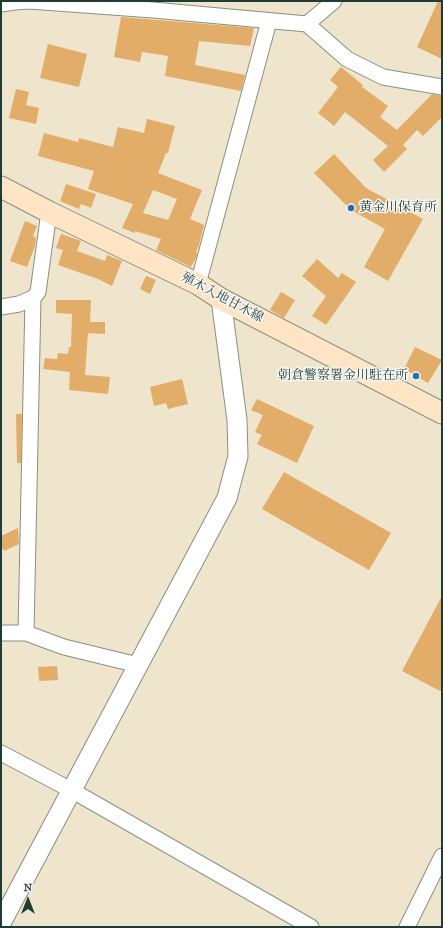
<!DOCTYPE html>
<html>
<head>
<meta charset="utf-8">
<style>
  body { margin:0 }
  #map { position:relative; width:443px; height:928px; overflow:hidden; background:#efe5cc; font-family:"IM FELL French Canon",serif }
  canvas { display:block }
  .frame { position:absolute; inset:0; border:2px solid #1f3d34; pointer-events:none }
  .north { position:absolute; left:8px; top:880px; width:40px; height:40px; -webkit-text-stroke:3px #f6f6f2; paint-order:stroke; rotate:0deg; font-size:11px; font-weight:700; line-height:16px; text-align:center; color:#1f3d34 }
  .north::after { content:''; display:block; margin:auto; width:14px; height:18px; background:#1f3d34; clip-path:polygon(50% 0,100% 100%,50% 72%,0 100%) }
</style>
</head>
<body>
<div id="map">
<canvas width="443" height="928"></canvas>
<div class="frame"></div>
<div class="north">N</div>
</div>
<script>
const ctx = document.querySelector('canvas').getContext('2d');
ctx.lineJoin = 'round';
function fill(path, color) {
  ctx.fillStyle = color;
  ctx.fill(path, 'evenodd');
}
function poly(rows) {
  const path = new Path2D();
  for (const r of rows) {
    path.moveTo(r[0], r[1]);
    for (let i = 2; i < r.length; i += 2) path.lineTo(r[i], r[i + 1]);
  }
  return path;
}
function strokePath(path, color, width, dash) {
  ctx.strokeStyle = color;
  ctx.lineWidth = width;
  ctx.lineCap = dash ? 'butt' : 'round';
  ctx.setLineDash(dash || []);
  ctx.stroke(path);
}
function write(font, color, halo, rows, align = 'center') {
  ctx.font = font + ' "IM FELL French Canon","Noto Serif JP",serif';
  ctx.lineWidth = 3;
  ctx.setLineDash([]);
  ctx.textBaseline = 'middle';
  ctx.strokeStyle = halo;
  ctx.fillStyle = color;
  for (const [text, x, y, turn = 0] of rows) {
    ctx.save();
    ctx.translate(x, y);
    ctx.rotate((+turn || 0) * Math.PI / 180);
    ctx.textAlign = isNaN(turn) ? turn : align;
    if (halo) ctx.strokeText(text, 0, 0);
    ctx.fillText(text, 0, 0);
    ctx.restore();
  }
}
const building = poly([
  [438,1,442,1,442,59,417,47],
  [121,17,254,28,250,46,199,41,195,65,245,75,241,91,165,76,168,56,142,52,140,62,114,57],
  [48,44,87,54,79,87,40,78],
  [341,67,363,85,362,87,388,106,380,117,397,130,432,94,442,96,442,117,423,136,417,130,403,145,407,149,384,172,373,160,388,146,345,112,334,126,318,113,338,87,330,80],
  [16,89,29,92,26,105,39,108,36,124,9,118],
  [147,119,175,126,168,153,166,153,158,173,202,190,190,219,204,225,199,245,196,252,197,253,196,258,191,267,156,250,161,239,135,231,135,233,122,228,133,204,88,189,94,171,38,156,44,133,78,142,79,138,113,147,118,127,144,133],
  [153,190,177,199,168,220,143,213],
  [334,154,366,188,423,219,388,281,364,267,385,229,351,210,314,173],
  [66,184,96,194,91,208,81,204,79,209,60,201],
  [25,221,37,226,33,236,36,238,35,246,27,267,10,261],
  [61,234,81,241,77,251,105,261,107,255,122,261,112,286,98,279,58,265,63,250,56,248],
  [317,259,338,278,342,273,356,282,326,325,312,316,326,296,302,276],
  [146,276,156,280,150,294,140,289],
  [281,292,295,300,284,318,270,310],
  [56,300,91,300,90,322,105,322,105,334,88,333,85,375,110,377,108,394,69,390,70,372,43,369,45,358,57,359,58,353,68,354,69,347,71,347,72,314,56,313],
  [415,347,442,360,428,383,404,369],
  [182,379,188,404,168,409,166,403,154,406,150,387],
  [257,399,314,426,297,463,257,444,262,435,255,432,263,415,251,410],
  [16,414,22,414,21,463,17,463],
  [284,472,391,533,369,570,262,509],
  [18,528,19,544,4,551,1,545,1,536],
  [442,596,442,692,402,671],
  [57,666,58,680,39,681,38,667]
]);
const minor = poly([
  [1,4,15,2,29,1,153,10,307,24,347,59,383,77,442,87],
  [307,24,334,1],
  [198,284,269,21],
  [1,307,19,304,33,298,38,292,49,212],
  [1,633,26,633,64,647,138,665],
  [26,633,33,298],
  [1,753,73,791,311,927],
  [407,927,442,856]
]);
const tertiary = poly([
  [1,923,227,498,238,456,237,420,221,299]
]);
const secondary = poly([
  [1,187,49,212,198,284,221,299,442,413]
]);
const markers = [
  [351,208,4,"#1f6fb2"],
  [416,376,4,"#1f6fb2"]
];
const poiNames = [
  ["黄金川保育所",359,208],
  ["朝倉警察署金川駐在所",408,376,"right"]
];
const streetNames = [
  ["殖木入地甘木線",222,298,28]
];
fill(building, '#e2ad69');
strokePath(minor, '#879180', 17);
strokePath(tertiary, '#879180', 21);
strokePath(secondary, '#879180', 23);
strokePath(minor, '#fff', 15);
strokePath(tertiary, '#fff', 19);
strokePath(secondary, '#ffe4c6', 21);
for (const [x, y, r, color] of markers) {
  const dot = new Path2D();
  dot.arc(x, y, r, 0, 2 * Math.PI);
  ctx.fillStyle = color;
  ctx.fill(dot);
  strokePath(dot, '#f6f6f2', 1.5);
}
write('13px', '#1f3d34', '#f6f6f2', poiNames, 'left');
write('13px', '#1f3d34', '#f6f6f2', streetNames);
</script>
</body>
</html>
